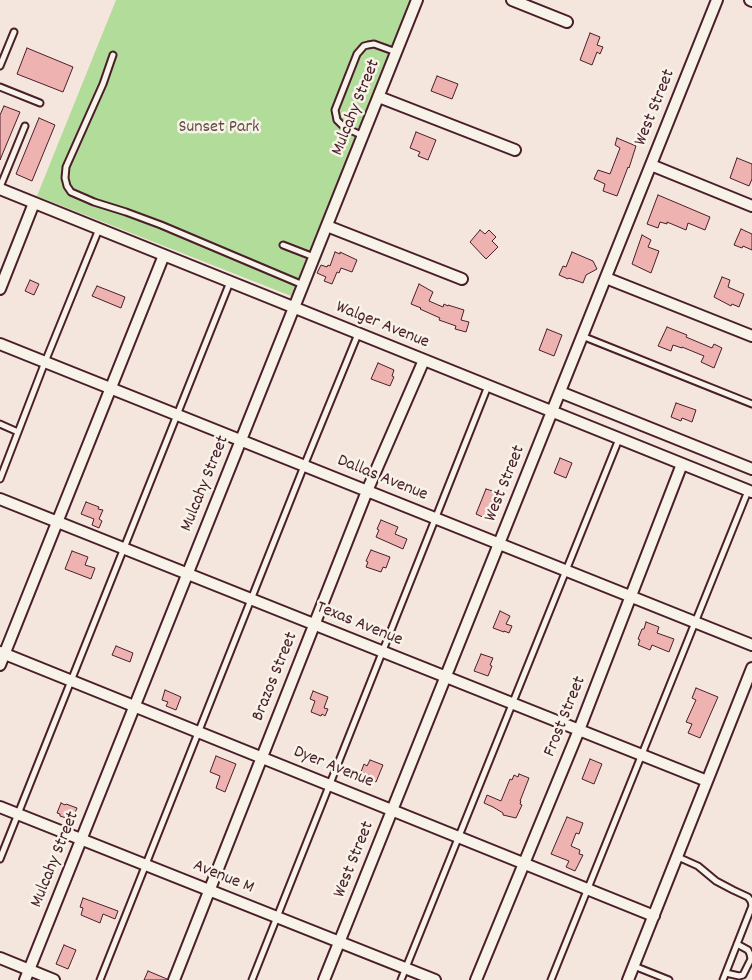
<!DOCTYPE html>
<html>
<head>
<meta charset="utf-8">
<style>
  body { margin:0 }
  canvas { display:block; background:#f5e6dd }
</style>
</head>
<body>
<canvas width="752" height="980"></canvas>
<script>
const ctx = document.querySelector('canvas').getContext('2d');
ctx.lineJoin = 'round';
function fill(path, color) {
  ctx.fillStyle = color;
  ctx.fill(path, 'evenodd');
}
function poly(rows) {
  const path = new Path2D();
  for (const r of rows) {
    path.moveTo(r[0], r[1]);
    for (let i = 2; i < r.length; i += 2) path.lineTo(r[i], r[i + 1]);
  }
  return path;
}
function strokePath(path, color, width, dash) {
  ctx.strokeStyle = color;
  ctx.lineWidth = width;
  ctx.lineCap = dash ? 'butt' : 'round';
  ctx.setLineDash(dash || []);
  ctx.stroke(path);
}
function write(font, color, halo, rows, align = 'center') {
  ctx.font = font + ' Dekko,sans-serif';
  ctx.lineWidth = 5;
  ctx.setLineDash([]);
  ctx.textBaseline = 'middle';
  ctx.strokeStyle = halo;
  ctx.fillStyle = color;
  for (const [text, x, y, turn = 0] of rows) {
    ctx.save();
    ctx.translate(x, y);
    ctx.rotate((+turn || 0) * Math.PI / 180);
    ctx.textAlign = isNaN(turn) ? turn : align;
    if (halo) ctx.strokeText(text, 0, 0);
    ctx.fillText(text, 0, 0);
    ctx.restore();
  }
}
const green = poly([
  [116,0,411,0,291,296,37,196]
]);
const building = poly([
  [590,33,600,37,597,45,603,47,600,54,597,52,592,65,580,60,590,33],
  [27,48,73,67,63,92,17,74,27,48],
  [437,76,458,84,452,99,431,91,437,76],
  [4,106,20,112,0,160,0,115,4,106],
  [39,118,55,125,32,181,16,174,39,118],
  [416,132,436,140,428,160,418,156,420,152,410,148,416,132],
  [617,138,636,146,629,168,628,167,617,196,603,191,605,184,594,179,598,170,610,174,620,148,615,145,617,138],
  [737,158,752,164,752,179,749,186,730,178,737,158],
  [658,195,710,217,705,230,688,223,686,230,667,222,667,224,660,222,658,228,647,224,658,195],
  [741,229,752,234,752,250,743,246,742,248,734,245,741,229],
  [480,230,485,234,489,230,496,237,492,241,498,247,486,259,470,242,480,230],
  [642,235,651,240,648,247,659,251,651,273,632,264,642,235],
  [335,252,340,254,340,252,357,260,352,272,341,268,339,273,337,272,332,284,324,281,326,277,317,273,321,265,327,267,328,265,330,266,335,252],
  [572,252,593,261,597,269,586,275,583,283,569,278,568,279,559,275,563,266,566,267,572,252],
  [722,277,730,280,728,287,744,294,739,307,732,304,731,306,714,297,722,277],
  [30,280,39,284,34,295,25,291,30,280],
  [419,284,433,292,429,301,443,307,444,304,448,306,448,305,464,310,461,320,469,322,466,332,455,329,456,326,439,320,440,318,420,309,421,308,411,304,419,284],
  [97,286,125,297,121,308,92,296,97,286],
  [667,327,687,335,686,337,712,348,714,344,722,348,714,368,701,362,704,356,682,347,682,348,673,345,671,351,658,346,667,327],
  [547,329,562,335,554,356,539,350,547,329],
  [378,363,394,370,392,376,394,377,390,386,371,379,378,363],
  [676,403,696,410,692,422,682,418,681,421,671,417,676,403],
  [560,458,572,463,566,478,554,473,560,458],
  [486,489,496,492,485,518,476,514,486,489],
  [86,502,99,507,98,509,103,510,99,519,102,521,99,528,92,525,94,519,81,514,86,502],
  [381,520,398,527,395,534,407,539,403,549,376,537,379,530,377,529,381,520],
  [371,550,390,557,386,568,383,567,381,572,366,567,368,562,366,561,371,550],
  [72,551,88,557,85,565,95,568,91,579,65,569,72,551],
  [500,611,510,616,506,624,512,626,509,633,504,631,504,632,493,628,500,611],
  [646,622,659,627,657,633,674,639,669,652,652,645,650,650,638,645,640,640,638,639,642,629,644,629,646,622],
  [116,646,133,653,130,662,112,655,116,646],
  [481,654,493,658,490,665,492,666,488,676,474,671,481,654],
  [696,688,718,697,700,738,688,733,692,724,686,722,696,700,692,698,696,688],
  [165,690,181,697,176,710,166,706,168,702,162,700,165,690],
  [313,691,328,697,324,708,328,709,325,716,322,714,321,716,311,712,315,701,310,699,313,691],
  [216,756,236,764,225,792,216,788,220,776,210,772,216,756],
  [590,759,602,764,594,784,582,779,590,759],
  [370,760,383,765,376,782,370,779,371,777,369,775,361,772,364,764,367,766,370,760],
  [519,774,529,778,520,801,521,801,520,804,522,805,516,818,503,815,503,813,493,807,484,803,487,795,501,801,510,779,512,780,514,775,518,777,519,774],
  [61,803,65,805,66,804,77,808,72,820,60,816,60,814,57,813,61,803],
  [567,817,583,823,579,834,576,833,571,846,580,850,579,854,583,855,575,871,566,867,569,861,551,854,567,817],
  [83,898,118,911,115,919,103,914,100,923,81,915,83,908,80,907,83,898],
  [64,945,76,950,68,969,56,964,64,945],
  [148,971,167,979,167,980,144,980,148,971]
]);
const lane = poly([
  [113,55,103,84,66,167,65,178,67,186,71,192,94,202,126,212,161,225,303,285],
  [0,66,14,32],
  [0,87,40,103],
  [363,136,344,127,337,120,335,110,357,54,364,46,368,45,374,44,396,52],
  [0,187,25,126],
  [283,245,314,257],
  [582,336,752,404],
  [0,424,18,432],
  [0,479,45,362,99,229],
  [678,857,698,866,716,881,733,890,748,897,751,901,752,906,723,980],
  [0,859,230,282],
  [634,966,669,980],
  [726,973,739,976,743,975,751,959,750,954,748,950,737,944],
  [100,980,304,466,358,334],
  [252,980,488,386],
  [401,980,619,439],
  [551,980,748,491]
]);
const street = poly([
  [512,0,567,22],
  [750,0,752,1],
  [379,97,515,150],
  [651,165,752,206],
  [0,189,752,492],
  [327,226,462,279],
  [606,278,752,336],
  [0,289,34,203],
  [0,344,752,645],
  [560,392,752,469],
  [0,499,707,781],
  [0,652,654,916],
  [0,665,164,255],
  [0,807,435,980],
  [0,958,54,980],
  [25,980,417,0],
  [174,980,367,491,424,360],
  [324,980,717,0],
  [476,980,579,730,682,464],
  [628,980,752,668]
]);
const streetNames = [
  ["Mulcahy Street",357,108,-68],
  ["West Street",656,108,-68],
  ["Walger Avenue",382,326,22],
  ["Dallas Avenue",382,479,22],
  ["Mulcahy Street",206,484,-68],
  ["West Street",506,484,-68],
  ["Texas Avenue",359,625,22],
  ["Brazos Street",276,677,-68],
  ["Frost Street",566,717,-68],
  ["Dyer Avenue",333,768,22],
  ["Mulcahy Street",56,860,-68],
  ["West Street",355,860,-68],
  ["Avenue M",223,878,22]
];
const parkNames = [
  ["Sunset Park",219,129]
];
fill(green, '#b2dc99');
fill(building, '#eeb3b1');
strokePath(building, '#4a1f2b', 1);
strokePath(lane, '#4a1f2b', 9);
strokePath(street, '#4a1f2b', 14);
strokePath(lane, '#f7f3e8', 5);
strokePath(street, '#f7f3e8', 10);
write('18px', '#4a1f2b', '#f7f3e8', streetNames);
write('18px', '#644e46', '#f7f3e8', parkNames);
</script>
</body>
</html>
